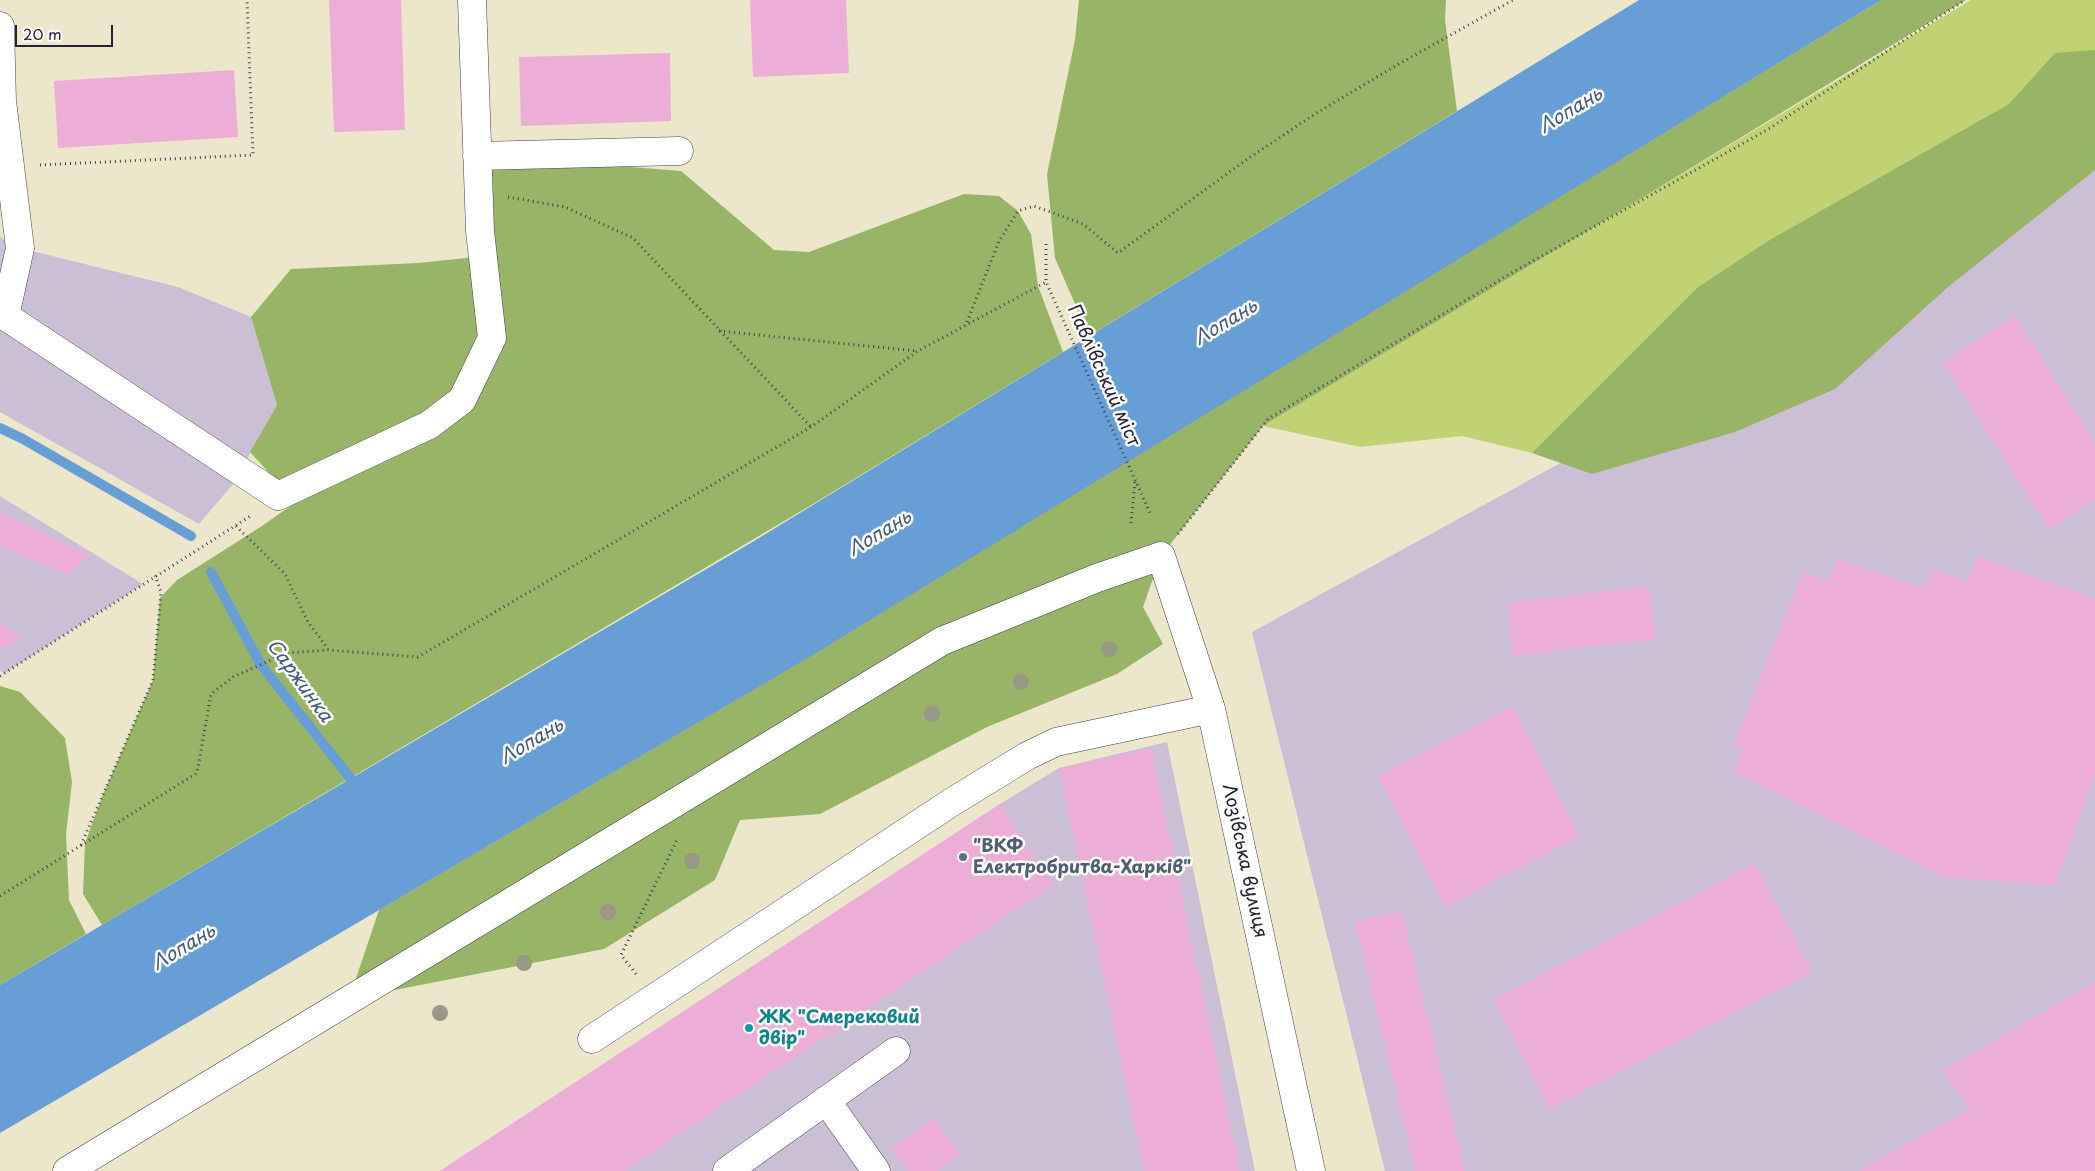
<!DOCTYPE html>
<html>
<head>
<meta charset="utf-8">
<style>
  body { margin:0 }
  #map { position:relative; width:2095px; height:1171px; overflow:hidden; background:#ece7cb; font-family:"Playpen Sans",sans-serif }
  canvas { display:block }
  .scale { position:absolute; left:15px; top:25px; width:98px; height:22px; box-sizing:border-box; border:2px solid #22223b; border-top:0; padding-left:6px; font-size:15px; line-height:18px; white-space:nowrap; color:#22223b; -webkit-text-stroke:4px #fdfcf7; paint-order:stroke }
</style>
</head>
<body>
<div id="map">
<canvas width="2095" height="1171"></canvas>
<div class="scale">20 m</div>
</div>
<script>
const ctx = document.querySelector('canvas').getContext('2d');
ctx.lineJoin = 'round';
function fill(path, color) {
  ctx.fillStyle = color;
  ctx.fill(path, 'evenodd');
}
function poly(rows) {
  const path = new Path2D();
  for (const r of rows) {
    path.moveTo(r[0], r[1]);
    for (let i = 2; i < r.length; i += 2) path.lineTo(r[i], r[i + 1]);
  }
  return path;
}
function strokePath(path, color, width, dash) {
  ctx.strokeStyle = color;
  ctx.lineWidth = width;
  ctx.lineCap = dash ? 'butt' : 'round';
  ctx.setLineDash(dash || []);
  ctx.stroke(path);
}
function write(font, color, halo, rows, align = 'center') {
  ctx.font = font + ' "Playpen Sans",sans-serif';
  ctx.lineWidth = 5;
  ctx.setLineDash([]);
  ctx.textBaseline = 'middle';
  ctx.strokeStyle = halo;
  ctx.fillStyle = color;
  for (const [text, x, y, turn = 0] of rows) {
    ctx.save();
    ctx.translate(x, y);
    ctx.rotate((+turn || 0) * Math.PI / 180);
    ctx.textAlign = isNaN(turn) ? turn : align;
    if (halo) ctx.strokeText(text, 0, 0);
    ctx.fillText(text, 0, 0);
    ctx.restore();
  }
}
const industrial = poly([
  [2095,170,2095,1171,1385,1171,1252,632],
  [0,234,2,239,20,248,178,287,251,317,277,405,233,484,199,524,0,412],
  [0,496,143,584,5,673,0,671],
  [1167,742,1255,1171,440,1171,1000,804,1059,768]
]);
const green = poly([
  [1971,0,2095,0,2095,91,1933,205,1532,453,1462,436,1360,447,1263,426]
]);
const forest = poly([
  [1079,0,1446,0,1445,20,1457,111,1089,336,1055,258,1047,174,1075,40],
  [1881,0,1966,0,1609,218,1263,426,1161,556,1143,607,1163,644,1117,674,987,727,820,814,740,820,715,880,604,949,349,999,379,910,739,698],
  [2095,50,2095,170,1948,287,1835,389,1735,432,1592,474,1532,453,1697,288,1768,241,2009,104,2055,53],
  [567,162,681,171,774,250,809,252,964,194,999,196,1018,211,1031,234,1038,286,1063,352,818,501,102,925,83,894,85,843,102,797,153,680,160,598,177,580,262,526,296,502,250,452,277,405,251,317,291,269,418,263,495,255,492,169],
  [0,686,20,692,65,738,72,782,66,834,69,900,86,934,0,985]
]);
const water = poly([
  [1639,0,1881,0,811,656,0,1133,0,985,754,541]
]);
const stream = poly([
  [0,428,23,439,191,536],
  [211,572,261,665,351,779]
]);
const building = poly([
  [329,0,401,0,405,130,334,132],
  [750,0,846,0,849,73,753,77],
  [670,53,671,121,521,126,519,57],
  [234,70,238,137,58,148,54,81],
  [2015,316,2095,442,2095,499,2049,529,1943,362],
  [0,512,89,555,68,575,0,546],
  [1977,556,2095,599,2095,773,2055,885,1943,877,1733,772,1743,749,1734,743,1803,572,1829,581,1836,559,1924,588,1932,569,1967,582],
  [1649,586,1656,639,1513,656,1507,603],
  [0,625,8,627,20,639,0,650],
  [1513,706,1580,837,1445,907,1378,776],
  [1151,748,1240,1171,1144,1171,1059,768],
  [1000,804,1053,885,625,1171,440,1171],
  [1755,863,1812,972,1550,1109,1494,1000],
  [1402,911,1465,1171,1415,1171,1355,922],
  [2095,982,2095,1171,1859,1171,1970,1109,1943,1070],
  [933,1118,960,1153,937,1171,909,1171,892,1148]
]);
const path = poly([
  [40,165,253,155,247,0],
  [508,197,565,207,633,238,811,427],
  [1046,244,1046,282,1150,513],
  [967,322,999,241,1018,211,1034,206,1083,224,1118,253,1246,160,1315,114,1397,65,1513,0],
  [719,331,917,351],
  [1131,523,1135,482],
  [236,526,285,574,308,622,328,649],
  [1178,534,1268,419,1508,275,1767,130,1965,0],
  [0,676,252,515],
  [81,845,153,680,161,592,155,575],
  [0,896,197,773,211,694,233,677,287,653,328,650,418,657,811,427,918,351,1046,282],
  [636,974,621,955,678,838]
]);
const minor = poly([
  [0,26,2,101,20,248,5,316,278,496,429,425,462,400,492,338,480,231,472,0],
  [477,156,679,151],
  [592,1039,952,802,1027,756,1056,742,1211,709],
  [826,1100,876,1171],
  [67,1171,942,641,1097,578,1161,556,1211,709,1311,1171],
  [727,1171,896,1051]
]);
const trees = [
  [1109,649],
  [1021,682],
  [932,714],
  [692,861],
  [608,912],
  [524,963],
  [440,1013]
];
const markers = [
  [963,857,5,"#5c6f8a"],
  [749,1028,5,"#0f9aa8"]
];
const streetNames = [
  ["Павлівський міст",1103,376,66],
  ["Лозівська вулиця",1244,861,78]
];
const serviceNames = [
  ["\"ВКФ",973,847],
  ["Електробритва-Харків\"",973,868]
];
const cultureNames = [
  ["ЖК \"Смерековий",759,1018],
  ["двір\"",759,1039]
];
const waterNames = [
  ["Лопань",1571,111,-31],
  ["Лопань",1226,323,-31],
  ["Лопань",880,534,-31],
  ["Саржинка",299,681,54],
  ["Лопань",532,742,-31],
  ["Лопань",184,948,-31]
];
fill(industrial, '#cbbfd6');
fill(green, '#c1d275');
fill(forest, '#98b466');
fill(water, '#679ed5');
strokePath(stream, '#679ed5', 10);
fill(building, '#ecaed7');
strokePath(minor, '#404051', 29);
strokePath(path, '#404051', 3, [1, 4]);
strokePath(minor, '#fff', 28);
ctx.fillStyle = '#979885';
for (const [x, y] of trees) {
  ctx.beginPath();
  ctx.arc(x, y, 8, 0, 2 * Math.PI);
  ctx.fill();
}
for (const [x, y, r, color] of markers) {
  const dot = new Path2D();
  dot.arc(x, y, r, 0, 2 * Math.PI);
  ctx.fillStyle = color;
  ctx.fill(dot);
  strokePath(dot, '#fdfcf7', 2);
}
write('18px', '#22223b', '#fdfcf7', streetNames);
write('bold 18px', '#4e5e75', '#fdfcf7', serviceNames, 'left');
write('bold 18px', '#0d838f', '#fdfcf7', cultureNames, 'left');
write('italic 19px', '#415a80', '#fdfcf7', waterNames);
</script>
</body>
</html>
